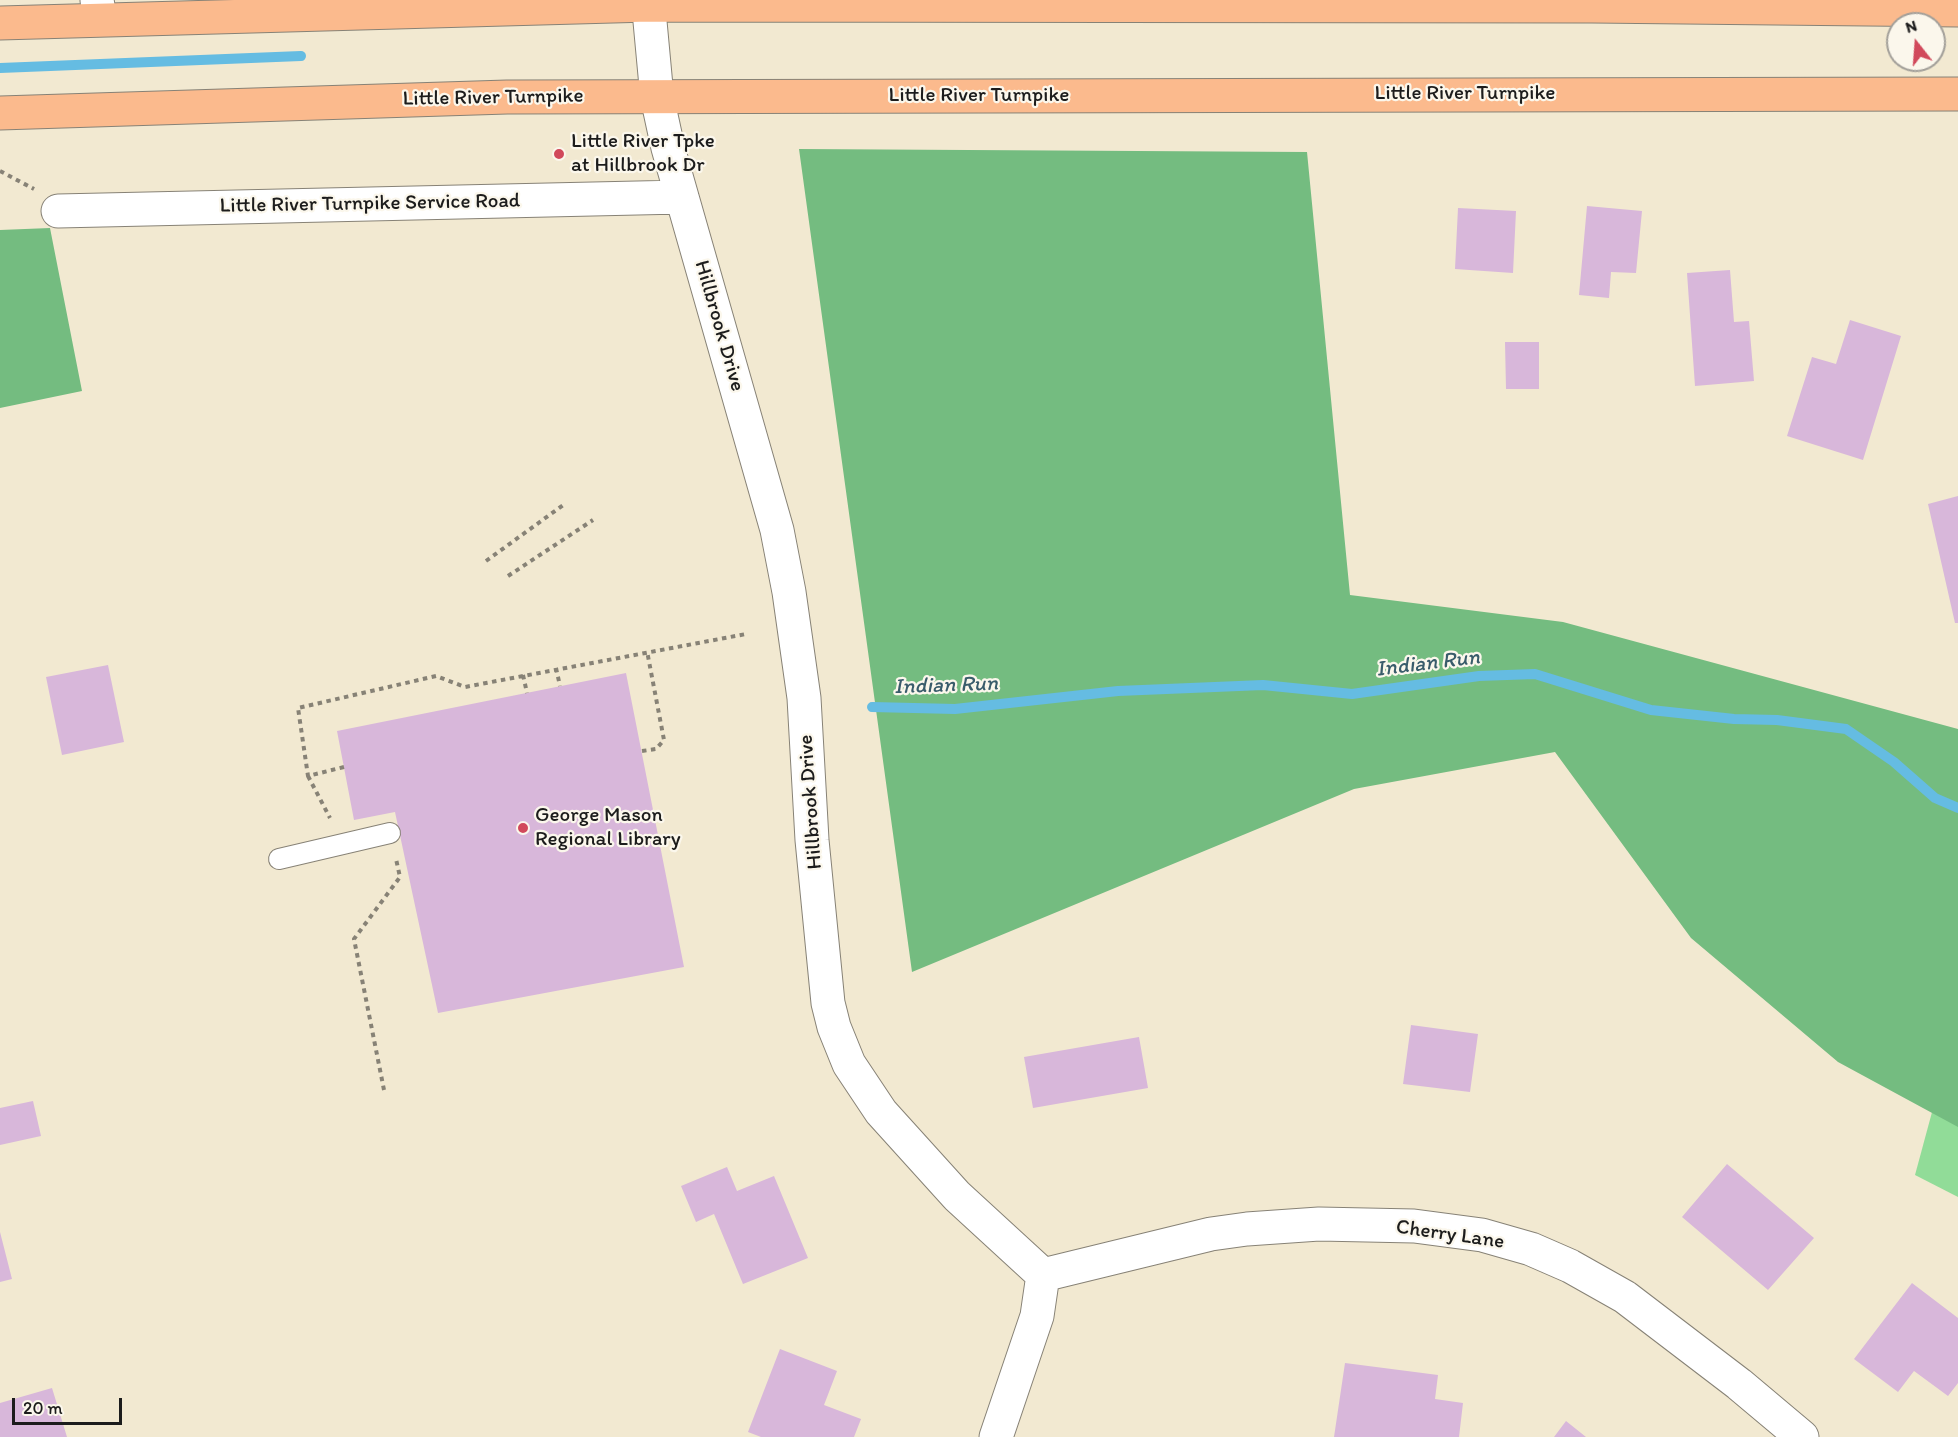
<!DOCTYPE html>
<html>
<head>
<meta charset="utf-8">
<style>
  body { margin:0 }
  #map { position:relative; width:1958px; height:1437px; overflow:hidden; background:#f2e9d1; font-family:Itim,sans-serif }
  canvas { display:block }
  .north { position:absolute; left:1886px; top:12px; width:60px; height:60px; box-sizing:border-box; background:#fbf7ec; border:2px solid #a29f99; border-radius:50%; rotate:343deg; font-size:16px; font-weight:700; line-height:24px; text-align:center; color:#1c1c1c }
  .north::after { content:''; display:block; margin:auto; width:21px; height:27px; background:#d1495b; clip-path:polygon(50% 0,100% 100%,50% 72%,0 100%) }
  .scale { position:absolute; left:12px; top:1398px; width:110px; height:27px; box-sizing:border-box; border:3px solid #1c1c1c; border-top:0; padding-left:8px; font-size:18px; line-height:21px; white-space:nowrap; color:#1c1c1c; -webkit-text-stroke:4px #fbf7ec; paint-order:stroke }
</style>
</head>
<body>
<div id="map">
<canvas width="1958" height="1437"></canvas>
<div class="north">N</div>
<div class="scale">20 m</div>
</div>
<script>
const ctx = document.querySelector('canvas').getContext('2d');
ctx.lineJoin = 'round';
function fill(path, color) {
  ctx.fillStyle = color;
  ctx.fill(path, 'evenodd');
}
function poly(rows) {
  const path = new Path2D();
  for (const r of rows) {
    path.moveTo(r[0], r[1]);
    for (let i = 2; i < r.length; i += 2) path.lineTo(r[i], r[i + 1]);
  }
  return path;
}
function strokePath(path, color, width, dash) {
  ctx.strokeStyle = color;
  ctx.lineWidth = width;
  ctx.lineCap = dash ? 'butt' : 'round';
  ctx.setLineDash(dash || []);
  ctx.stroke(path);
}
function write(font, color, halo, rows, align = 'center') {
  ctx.font = font + ' Itim,sans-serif';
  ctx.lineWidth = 4.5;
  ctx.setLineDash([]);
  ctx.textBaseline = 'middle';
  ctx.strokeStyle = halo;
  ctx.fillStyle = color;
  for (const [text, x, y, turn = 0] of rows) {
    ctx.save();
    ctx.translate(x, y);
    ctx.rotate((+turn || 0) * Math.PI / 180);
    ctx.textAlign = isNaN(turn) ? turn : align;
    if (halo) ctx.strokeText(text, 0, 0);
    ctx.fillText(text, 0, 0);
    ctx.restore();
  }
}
const green = poly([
  [1958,1016,1958,1197,1915,1175]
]);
const forest = poly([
  [799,149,1307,152,1350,595,1563,622,1958,729,1958,1127,1838,1062,1691,938,1555,752,1354,789,912,972],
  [50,228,82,391,0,408,0,230]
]);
const stream = poly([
  [0,68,301,56],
  [872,707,955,709,1118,691,1263,685,1352,694,1479,676,1535,674,1651,710,1734,719,1777,720,1846,729,1894,762,1935,798,1958,808]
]);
const building = poly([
  [1587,206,1642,211,1636,273,1611,272,1609,298,1579,295],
  [1458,208,1516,211,1513,273,1455,269],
  [1730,270,1734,322,1749,321,1754,381,1695,386,1687,273],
  [1850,320,1901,336,1863,460,1787,436,1812,357,1836,364],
  [1505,342,1539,342,1539,389,1506,389],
  [1958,496,1958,623,1955,623,1928,504],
  [108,665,124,742,62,755,46,677],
  [626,673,684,967,438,1013,395,812,354,820,337,731],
  [1411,1025,1478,1034,1470,1092,1403,1084],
  [1139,1037,1148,1088,1033,1108,1024,1057],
  [33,1101,41,1136,0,1145,0,1108],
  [1727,1164,1814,1238,1768,1290,1682,1217],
  [727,1167,737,1191,774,1176,808,1258,743,1284,714,1214,696,1222,681,1186],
  [0,1232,12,1279,0,1282],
  [1912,1283,1958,1318,1958,1383,1948,1396,1914,1371,1898,1392,1854,1359],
  [780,1349,837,1371,824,1405,861,1419,854,1437,761,1437,748,1432],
  [1345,1363,1438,1375,1435,1399,1463,1403,1459,1437,1334,1437],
  [52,1388,67,1437,0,1437,0,1403],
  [1566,1421,1586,1437,1554,1437]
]);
const path = poly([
  [0,171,34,189],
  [486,561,566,503],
  [508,576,593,520],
  [556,668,560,686],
  [523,675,527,693],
  [642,751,656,749,664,740,647,651],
  [344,767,308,776,298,708,436,676,465,687,746,634],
  [308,776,330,818],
  [384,1090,354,939,400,877,396,859]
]);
const service = poly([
  [279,859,390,833]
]);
const minor = poly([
  [97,0,100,18],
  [657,97,668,148,777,530,789,592,804,698,812,840,828,1003,834,1027,849,1064,881,1112,957,1196,1043,1275],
  [58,211,682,197],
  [1043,1275,1211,1234,1247,1229,1319,1224,1414,1226,1482,1235,1531,1249,1570,1266,1625,1297,1739,1384,1802,1437],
  [996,1437,1037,1316,1043,1275]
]);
const tertiary = poly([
  [648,0,657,97]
]);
const primary = poly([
  [0,23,649,5,1592,6,1958,10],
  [0,113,507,97,1958,94]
]);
const markers = [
  [559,154,6,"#d1495b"],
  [523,828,6,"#d1495b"]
];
const streetNames = [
  ["Little River Turnpike",1465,94],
  ["Little River Turnpike",979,96],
  ["Little River Turnpike",493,98,-1],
  ["Little River Turnpike Service Road",370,204,-1],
  ["Hillbrook Drive",719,326,74],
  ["Hillbrook Drive",811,802,-94],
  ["Cherry Lane",1450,1235,8]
];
const poiNames = [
  ["Little River Tpke",571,142],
  ["at Hillbrook Dr",571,166],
  ["George Mason",535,816],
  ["Regional Library",535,840]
];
const waterNames = [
  ["Indian Run",1428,664,-7],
  ["Indian Run",946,686,-2]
];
fill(green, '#91dc98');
fill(forest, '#74bc80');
strokePath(stream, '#65bce2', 10);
fill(building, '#d8b7da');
strokePath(service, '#878276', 22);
strokePath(minor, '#878276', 35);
strokePath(tertiary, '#878276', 35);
strokePath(primary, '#878276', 35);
strokePath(path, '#878276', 4, [4.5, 4.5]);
strokePath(service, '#fff', 20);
strokePath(minor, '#fff', 33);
strokePath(tertiary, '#fff', 33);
strokePath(primary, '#fbba8d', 33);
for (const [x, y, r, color] of markers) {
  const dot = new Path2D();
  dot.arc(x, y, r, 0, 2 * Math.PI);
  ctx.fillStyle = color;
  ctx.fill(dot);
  strokePath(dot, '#fbf7ec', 2);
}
write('21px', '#1c1c1c', '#fbf7ec', streetNames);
write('21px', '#1c1c1c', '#fbf7ec', poiNames, 'left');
write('italic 22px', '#395c6b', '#fbf7ec', waterNames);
</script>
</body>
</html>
